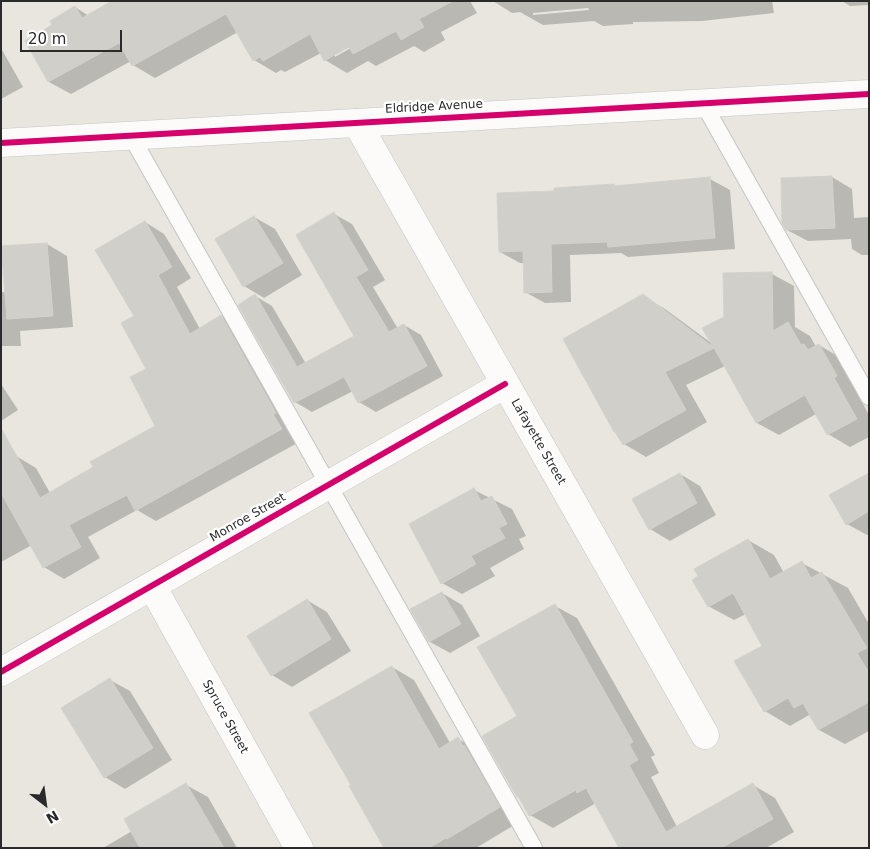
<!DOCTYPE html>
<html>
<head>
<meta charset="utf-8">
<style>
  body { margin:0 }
  #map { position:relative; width:870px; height:849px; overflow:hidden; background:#e8e6df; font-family:"DejaVu Sans",sans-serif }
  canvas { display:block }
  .frame { position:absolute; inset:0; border:2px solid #2a2a2a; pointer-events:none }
  .north { position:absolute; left:20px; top:779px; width:50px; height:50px; -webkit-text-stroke:4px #fff; paint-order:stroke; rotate:150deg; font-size:14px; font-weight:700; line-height:20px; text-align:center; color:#2a2a2a }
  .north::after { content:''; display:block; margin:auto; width:18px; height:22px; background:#2a2a2a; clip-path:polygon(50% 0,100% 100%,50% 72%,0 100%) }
  .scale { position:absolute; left:20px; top:30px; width:102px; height:22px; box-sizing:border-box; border:2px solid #2a2a2a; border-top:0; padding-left:6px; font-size:15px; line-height:18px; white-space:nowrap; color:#2a2a2a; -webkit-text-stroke:4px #fff; paint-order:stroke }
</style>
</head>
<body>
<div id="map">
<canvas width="870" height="849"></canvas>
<div class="frame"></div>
<div class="north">N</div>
<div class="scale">20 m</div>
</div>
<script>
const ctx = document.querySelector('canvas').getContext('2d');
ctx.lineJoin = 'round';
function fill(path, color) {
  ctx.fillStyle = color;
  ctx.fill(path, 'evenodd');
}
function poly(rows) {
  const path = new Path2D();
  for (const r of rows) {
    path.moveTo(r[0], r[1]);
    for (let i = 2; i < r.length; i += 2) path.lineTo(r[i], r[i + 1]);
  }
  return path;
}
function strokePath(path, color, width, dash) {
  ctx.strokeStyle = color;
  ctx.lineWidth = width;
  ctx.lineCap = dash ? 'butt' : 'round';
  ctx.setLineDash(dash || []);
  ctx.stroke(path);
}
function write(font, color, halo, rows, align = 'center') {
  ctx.font = font + ' "DejaVu Sans",sans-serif';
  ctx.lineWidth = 4.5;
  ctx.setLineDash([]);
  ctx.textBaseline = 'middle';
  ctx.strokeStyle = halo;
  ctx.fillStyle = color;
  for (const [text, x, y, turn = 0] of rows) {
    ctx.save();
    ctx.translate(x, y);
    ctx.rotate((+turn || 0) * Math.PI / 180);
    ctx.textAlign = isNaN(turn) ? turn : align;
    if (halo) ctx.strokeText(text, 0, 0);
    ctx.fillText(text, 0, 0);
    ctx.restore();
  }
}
const shadow = poly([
  [115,1,470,1,477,13,441,32,445,40,424,52,414,46,376,66,368,61,347,73,325,60,321,53,285,72,281,70,276,73,254,60,238,32,155,78,133,65,131,61,71,94,49,82,27,41,54,26,75,7,89,16],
  [354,43,356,45,335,57,335,54],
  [493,1,772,1,774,13,702,21,633,22,633,24,603,26,594,21,543,25,520,12,512,13],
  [588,8,589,10,533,15,533,13],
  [842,1,869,1,869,5,850,6],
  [1,48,23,87,1,99],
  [832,177,852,189,854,218,869,217,869,255,862,255,852,249,851,239,808,241,787,230],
  [710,179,730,190,735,249,628,257,621,253,570,255,571,302,545,303,525,292,525,263,520,263,500,252,556,192,614,185,617,187],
  [334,214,352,224,385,280,373,287,398,329,404,325,421,335,443,376,376,412,359,402,353,391,312,412,295,402,255,296,272,306,306,364,356,337],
  [254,217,275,229,302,275,264,298,244,286,216,240],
  [145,222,164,234,191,278,177,287,200,329,221,316,241,328,301,441,156,521,137,510,88,537,100,558,64,579,44,567,32,545,1,562,1,465,16,456,36,468,50,493,95,468,157,426,148,369,135,317],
  [47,244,67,256,73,327,20,331,21,346,1,346,1,292,6,292],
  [772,274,794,286,795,327,810,336,816,347,819,345,841,358,859,389,856,391,869,415,869,437,850,447,828,434,816,414,779,435,757,423,725,366,686,385,707,422,646,457,624,444,643,296,665,309,714,345,725,318],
  [1,384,18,410,1,421],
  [680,474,700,486,716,515,670,541,650,529],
  [869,480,869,534,867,535,847,524],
  [474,490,512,509,526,536,519,539,524,549,490,568,495,576,462,594,442,583],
  [748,540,774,555,784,573,802,563,848,588,869,624,869,731,845,744,819,730,809,715,790,726,765,711,763,646,746,614,734,620,708,606],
  [442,593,462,605,480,636,450,653,430,642,412,609],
  [307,600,327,612,351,651,292,687,272,675],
  [555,606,577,618,655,755,651,757,659,773,651,777,677,827,753,785,775,798,794,832,766,848,621,848,596,803,553,828,530,815,521,798,518,796,518,717],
  [392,667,414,680,450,743,458,739,481,752,521,821,476,848,384,848,353,785],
  [110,680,130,691,172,760,125,789,105,777],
  [186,785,208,797,237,848,103,848,132,831]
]);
const building = poly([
  [112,1,453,1,419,19,424,27,401,40,396,31,353,54,349,47,324,61,310,34,263,61,260,57,253,61,226,14,132,66,119,43,48,82,25,41,52,25,50,21,75,6,82,18,112,1],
  [832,176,835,228,786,230,782,223,781,178,832,176],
  [710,177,715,238,608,247,607,242,551,244,552,292,524,293,523,251,499,252,497,193,554,191,554,188,614,184,614,186,710,177],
  [334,212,368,270,356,277,389,332,404,324,427,366,358,403,344,377,294,403,238,305,255,294,297,367,354,336,296,235,334,212],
  [254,216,283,263,243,287,215,239,254,216],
  [145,221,172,267,158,275,190,334,221,315,276,413,273,414,282,429,135,511,127,495,69,525,81,547,43,568,1,493,1,428,40,498,93,467,90,462,155,426,130,377,146,369,121,323,134,316,95,250,145,221],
  [47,243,53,316,7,319,1,246,47,243],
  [772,272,773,331,788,322,801,345,804,344,808,350,819,344,837,376,834,378,857,419,827,435,805,395,756,423,714,348,665,372,686,410,623,445,615,432,614,432,563,339,643,294,713,347,702,328,724,317,723,273,772,272],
  [680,473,697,503,649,530,632,499,680,473],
  [869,473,869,511,846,525,829,495,869,473],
  [474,488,481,501,492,496,507,524,499,528,505,538,471,556,476,564,441,584,409,524,474,488],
  [748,539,770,579,802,561,811,578,822,572,867,648,857,653,869,673,869,702,818,730,803,703,794,708,788,698,764,712,734,661,762,646,733,593,708,607,692,580,698,576,694,569,748,539],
  [442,592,461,624,429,642,410,609,442,592],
  [307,599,331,639,271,676,247,636,307,599],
  [555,604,633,742,629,744,638,760,629,765,666,832,753,783,773,819,721,848,619,848,586,788,577,793,576,790,529,816,518,796,517,797,482,736,517,716,477,647,555,604],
  [392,666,439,749,458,737,463,746,464,745,500,807,447,839,446,838,429,848,384,848,349,786,351,785,309,713,392,666],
  [110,678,153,748,104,778,61,708,110,678],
  [186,783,224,848,140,848,124,819,186,783]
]);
const lane = poly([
  [703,103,869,397],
  [131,136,534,848]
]);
const street = poly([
  [357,123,705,735],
  [152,586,299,848],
  [1,672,505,384]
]);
const secondary = poly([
  [1,143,869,94]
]);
const cycleway = poly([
  [1,143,869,94],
  [1,672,505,384]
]);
const streetNames = [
  ["Eldridge Avenue",434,107,-3],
  ["Lafayette Street",538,442,60],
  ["Monroe Street",248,518,-30],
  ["Spruce Street",225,717,61]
];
fill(shadow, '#0003');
fill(building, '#d1cfca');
strokePath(building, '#d3d1cb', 1);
strokePath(lane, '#c5c5c5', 18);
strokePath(street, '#c5c5c5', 29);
strokePath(secondary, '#c5c5c5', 29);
strokePath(lane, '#fcfbfa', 16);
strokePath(street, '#fcfbfa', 28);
strokePath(secondary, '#fcfbfa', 28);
strokePath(cycleway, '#d6006c', 6);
write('12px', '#2a2a2a', '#fff', streetNames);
</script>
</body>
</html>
